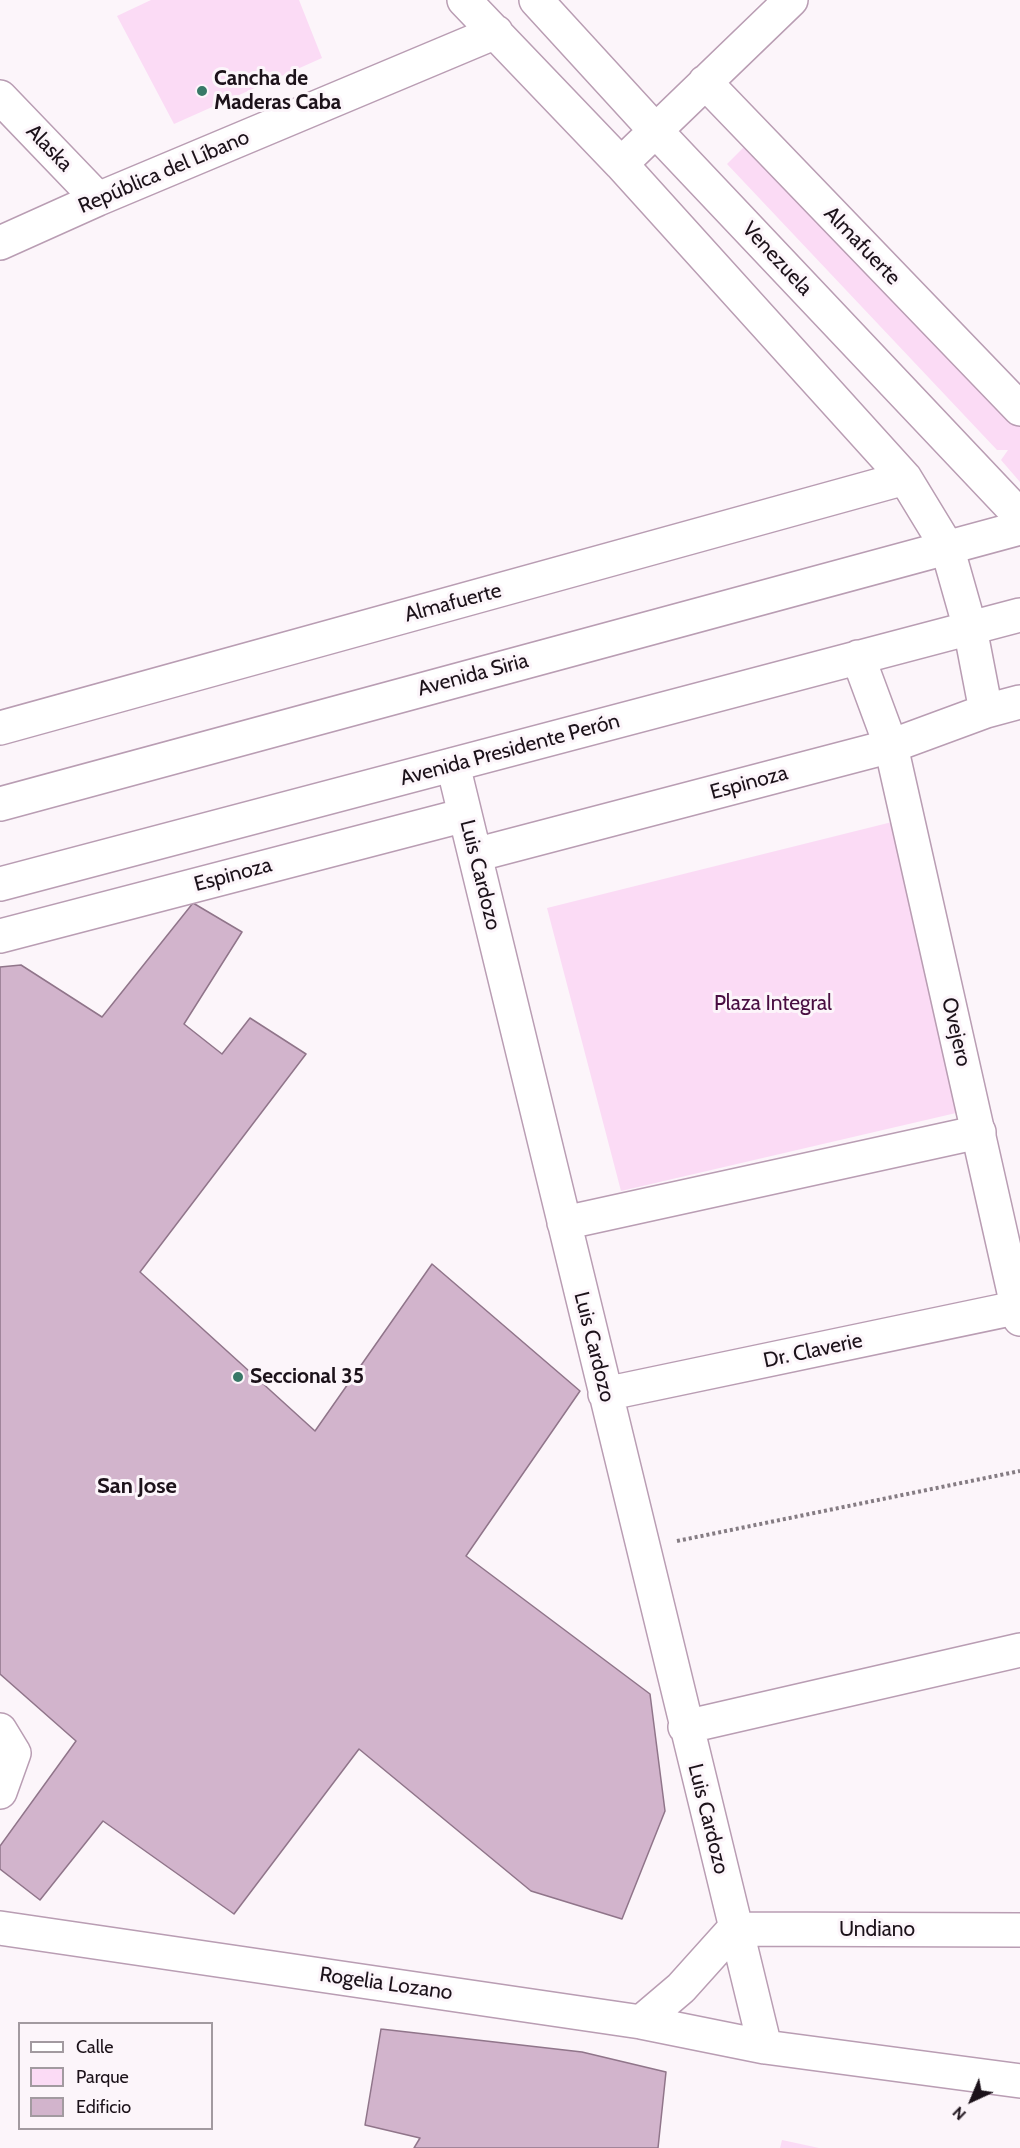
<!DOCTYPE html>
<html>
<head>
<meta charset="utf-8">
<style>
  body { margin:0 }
  #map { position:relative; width:1020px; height:2148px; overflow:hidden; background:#fcf5fa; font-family:Cabin,sans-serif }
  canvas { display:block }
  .legend { position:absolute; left:18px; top:2022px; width:195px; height:108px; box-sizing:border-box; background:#fcf5fa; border:2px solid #a29aa0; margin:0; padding:8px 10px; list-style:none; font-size:18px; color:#1c121a }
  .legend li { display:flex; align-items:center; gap:12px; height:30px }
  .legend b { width:30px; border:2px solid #a29aa0 }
  .north { position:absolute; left:942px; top:2070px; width:60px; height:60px; -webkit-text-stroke:4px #fcf5fa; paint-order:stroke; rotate:224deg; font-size:16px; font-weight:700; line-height:24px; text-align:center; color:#1c121a }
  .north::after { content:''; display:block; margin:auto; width:21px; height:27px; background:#1c121a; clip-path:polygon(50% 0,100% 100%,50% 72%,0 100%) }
</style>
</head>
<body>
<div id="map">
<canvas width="1020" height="2148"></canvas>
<ul class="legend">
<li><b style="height:8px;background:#fff"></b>Calle</li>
<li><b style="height:16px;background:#fbdbf5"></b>Parque</li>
<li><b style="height:16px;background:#d2b4cc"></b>Edificio</li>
</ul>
<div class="north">N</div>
</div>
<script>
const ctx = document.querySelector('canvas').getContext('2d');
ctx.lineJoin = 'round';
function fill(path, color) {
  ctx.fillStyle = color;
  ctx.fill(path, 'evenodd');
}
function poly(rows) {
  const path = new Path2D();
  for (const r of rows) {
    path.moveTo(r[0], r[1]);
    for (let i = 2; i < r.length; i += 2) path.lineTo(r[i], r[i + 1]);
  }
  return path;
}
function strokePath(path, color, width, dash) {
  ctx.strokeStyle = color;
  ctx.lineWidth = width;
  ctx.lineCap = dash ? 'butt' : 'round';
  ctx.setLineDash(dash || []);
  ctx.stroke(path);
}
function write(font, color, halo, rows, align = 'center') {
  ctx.font = font + ' Cabin,sans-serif';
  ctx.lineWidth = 6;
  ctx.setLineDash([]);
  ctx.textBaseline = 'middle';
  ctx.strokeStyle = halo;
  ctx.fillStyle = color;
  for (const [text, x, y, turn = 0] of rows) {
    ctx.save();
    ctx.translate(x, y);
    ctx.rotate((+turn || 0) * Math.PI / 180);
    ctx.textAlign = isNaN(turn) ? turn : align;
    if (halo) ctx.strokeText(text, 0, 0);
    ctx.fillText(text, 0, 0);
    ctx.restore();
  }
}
const green = poly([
  [151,0,299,0,322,58,174,124,117,16],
  [752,139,1020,415,1020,482,1001,460,1008,450,997,450,727,164],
  [892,822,956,1113,621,1191,547,908],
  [782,2140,819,2148,780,2148]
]);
const building = poly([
  [193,903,242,932,184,1024,222,1054,250,1018,306,1054,140,1272,315,1431,432,1264,580,1391,466,1556,650,1694,665,1811,622,1919,531,1891,359,1749,234,1914,103,1821,40,1900,0,1869,0,1846,76,1741,0,1674,0,967,21,965,102,1017,193,903],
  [381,2029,582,2052,666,2072,658,2148,414,2148,420,2138,365,2125,381,2029]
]);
const path = poly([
  [677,1541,1020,1471]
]);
const street = poly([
  [464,0,621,164,905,478,947,547,970,628,986,711],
  [536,0,655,130,1020,516],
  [705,82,1020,409],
  [0,97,98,199],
  [621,164,791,0],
  [0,243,98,199,496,32],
  [0,728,905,478],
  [453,765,765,2047],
  [475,855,891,746,986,711,1020,702],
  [0,936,465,815],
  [564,1223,979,1132],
  [605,1394,1020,1307],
  [685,1727,1020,1650],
  [0,1730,14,1753,0,1792],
  [0,1928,641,2022,681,1988,734,1929],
  [734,1929,1020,1930],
  [641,2022,765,2047,1020,2081]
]);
const secondary = poly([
  [858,657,891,746,1020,1319],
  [0,804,1020,528],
  [0,884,1020,615]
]);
const markers = [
  [202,91,6,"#387867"],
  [238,1377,6,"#387867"]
];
const poiNames = [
  ["Cancha de",214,79],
  ["Maderas Caba",214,103],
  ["Seccional 35",250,1377]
];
const streetNames = [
  ["Alaska",49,148,46],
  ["República del Líbano",164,172,-23],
  ["Almafuerte",862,246,46],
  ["Venezuela",777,259,47],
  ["Almafuerte",453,603,-15],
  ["Avenida Siria",473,675,-15],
  ["Avenida Presidente Perón",510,750,-15],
  ["Espinoza",749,783,-15],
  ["Espinoza",233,875,-15],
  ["Luis Cardozo",480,875,76],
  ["Ovejero",956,1032,77],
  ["Luis Cardozo",594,1347,76],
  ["Dr. Claverie",813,1351,-12],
  ["Luis Cardozo",708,1819,76],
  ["Undiano",877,1930],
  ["Rogelia Lozano",386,1984,8]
];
const parkNames = [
  ["Plaza Integral",773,1004]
];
const neighbourhoodNames = [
  ["San Jose",137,1487]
];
fill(green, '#fbdbf5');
fill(building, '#d2b4cc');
strokePath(building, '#90758a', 1.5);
strokePath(street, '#b99db3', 36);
strokePath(secondary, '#b99db3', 36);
strokePath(path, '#857c83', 4, [3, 3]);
strokePath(street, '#fff', 33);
strokePath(secondary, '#fff', 33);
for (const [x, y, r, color] of markers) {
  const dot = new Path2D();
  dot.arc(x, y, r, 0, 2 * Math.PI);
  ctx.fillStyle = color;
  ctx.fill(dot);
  strokePath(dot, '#fcf5fa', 2);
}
write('bold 21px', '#1c121a', '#fcf5fa', poiNames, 'left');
write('21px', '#1c121a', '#fcf5fa', streetNames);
write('21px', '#480d41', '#fcf5fa', parkNames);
write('bold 22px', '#1c121a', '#fcf5fa', neighbourhoodNames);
</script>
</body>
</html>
